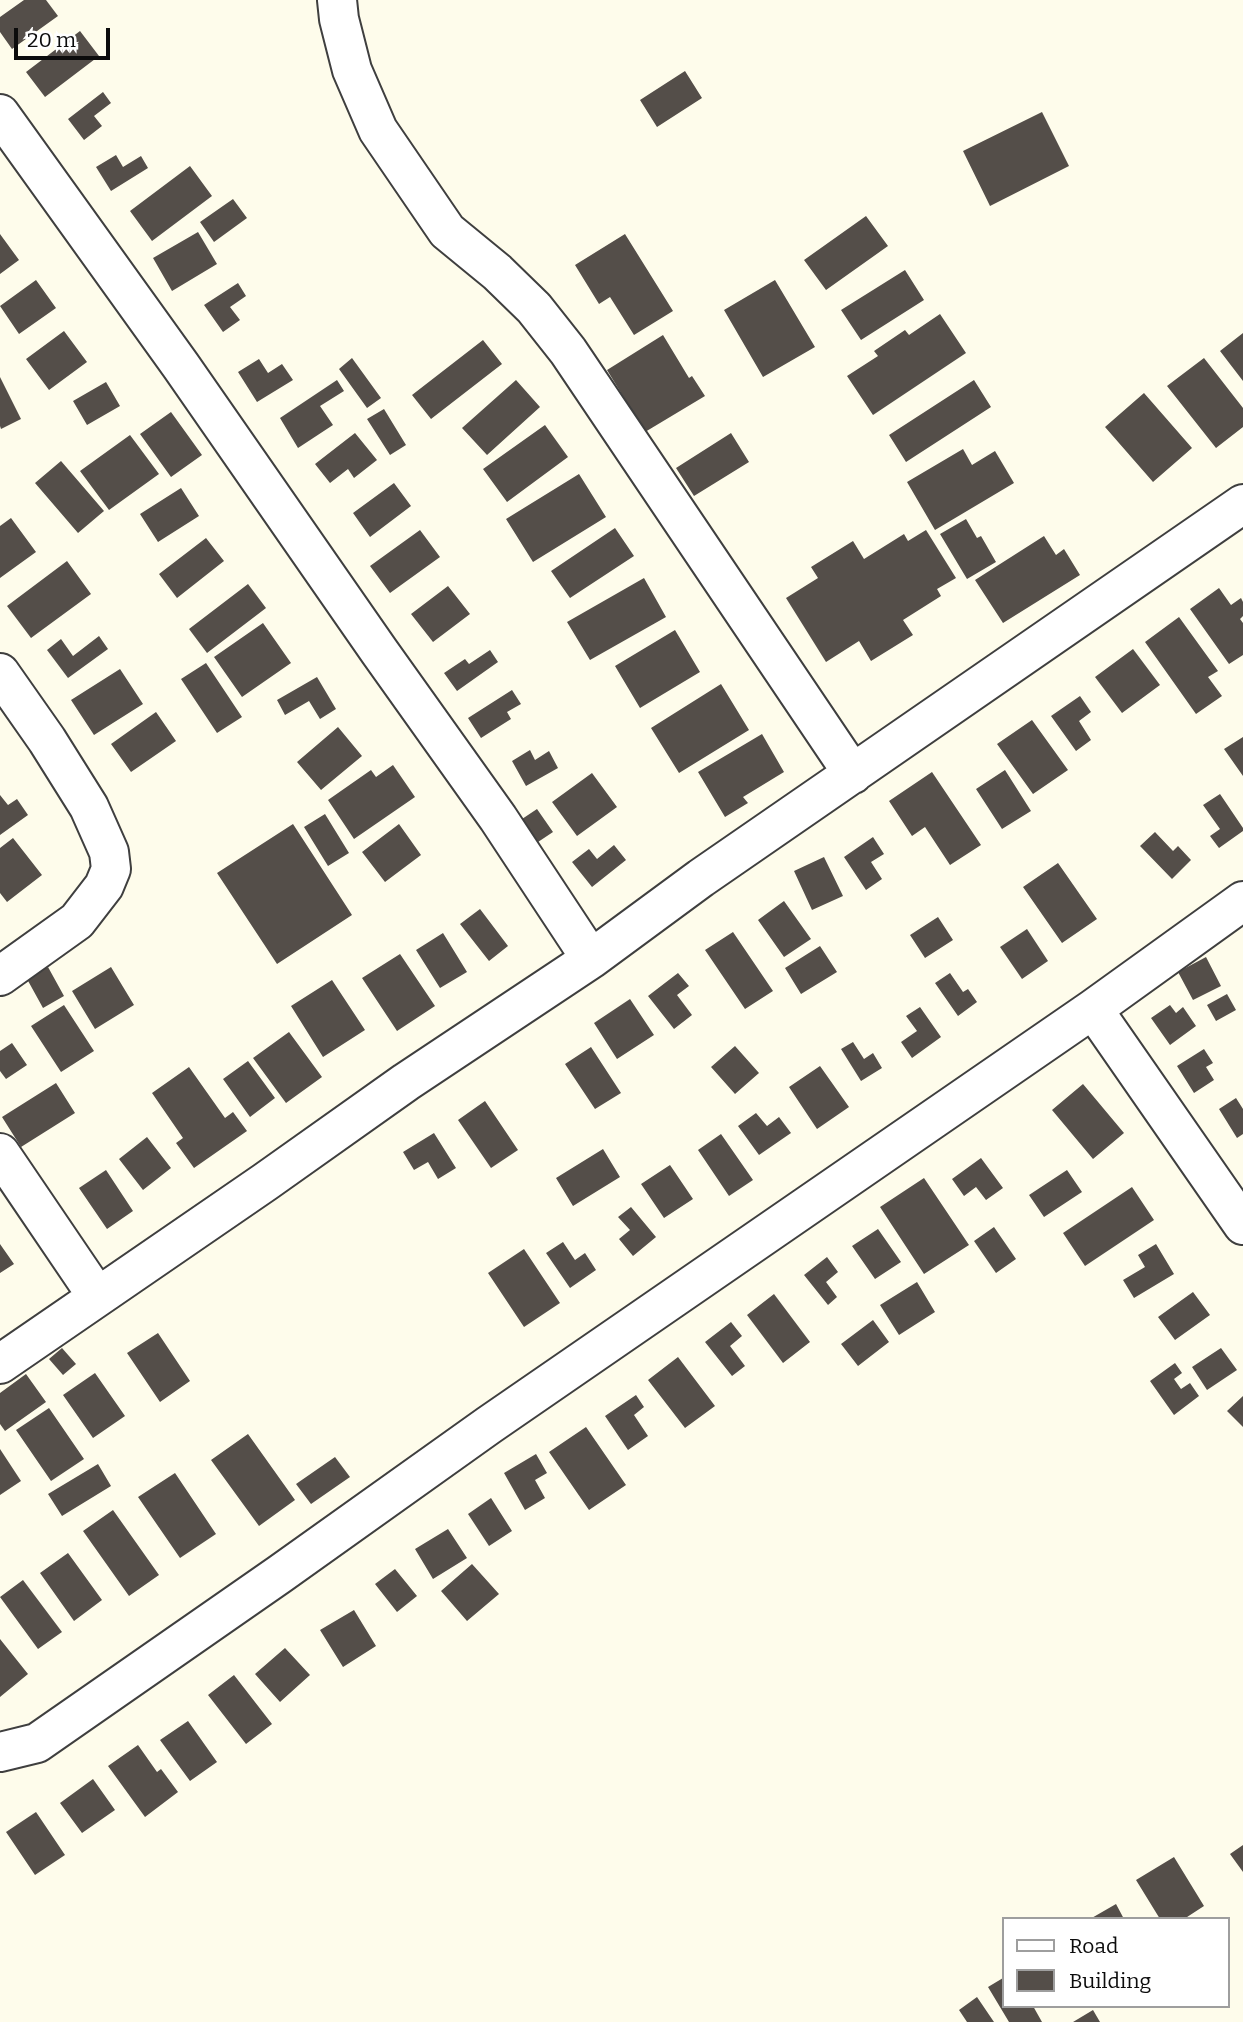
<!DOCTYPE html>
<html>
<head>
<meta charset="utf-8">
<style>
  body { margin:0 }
  #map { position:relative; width:1243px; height:2022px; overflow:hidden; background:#fefceb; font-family:Bitter,serif }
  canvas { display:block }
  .legend { position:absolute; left:1002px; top:1917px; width:228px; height:91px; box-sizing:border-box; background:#fff; border:2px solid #9e9e9e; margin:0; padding:9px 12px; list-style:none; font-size:21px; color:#0c0c0c }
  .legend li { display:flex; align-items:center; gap:14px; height:35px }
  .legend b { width:35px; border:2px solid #9e9e9e }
  .scale { position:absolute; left:14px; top:28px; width:96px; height:32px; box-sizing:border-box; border:4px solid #0c0c0c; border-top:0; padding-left:9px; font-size:21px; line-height:24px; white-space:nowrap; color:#0c0c0c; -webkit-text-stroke:5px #fff; paint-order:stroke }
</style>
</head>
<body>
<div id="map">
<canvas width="1243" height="2022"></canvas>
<ul class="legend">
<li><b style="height:9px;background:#fff"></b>Road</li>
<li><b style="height:19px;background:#544e49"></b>Building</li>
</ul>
<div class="scale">20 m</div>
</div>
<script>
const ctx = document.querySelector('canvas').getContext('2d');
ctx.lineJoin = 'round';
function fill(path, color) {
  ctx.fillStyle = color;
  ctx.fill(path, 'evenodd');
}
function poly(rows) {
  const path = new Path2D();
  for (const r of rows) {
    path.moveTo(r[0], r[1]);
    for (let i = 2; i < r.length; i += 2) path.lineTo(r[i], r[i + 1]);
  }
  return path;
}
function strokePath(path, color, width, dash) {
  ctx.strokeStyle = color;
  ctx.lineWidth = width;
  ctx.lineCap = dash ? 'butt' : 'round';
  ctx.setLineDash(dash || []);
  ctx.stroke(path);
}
const building = poly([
  [24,0,46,0,58,16,12,49,0,32,0,17],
  [80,31,99,56,45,97,26,72],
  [685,71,702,98,657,127,640,100],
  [103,92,111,103,94,116,102,126,84,140,68,119],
  [1042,112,1069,166,990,206,963,151],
  [116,155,123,167,141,156,148,168,111,191,96,167],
  [190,166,212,196,152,241,130,211],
  [233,199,247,218,214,242,200,222],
  [866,216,888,246,826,290,804,260],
  [198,232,217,264,172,291,153,258],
  [0,234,19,260,0,274],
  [625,234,673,311,634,335,610,297,599,304,575,265],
  [905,270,924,300,861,340,841,310],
  [36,280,56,308,19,334,0,306],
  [775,280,815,347,763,377,724,310],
  [238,283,246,296,230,307,240,320,223,332,204,305],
  [940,314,966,353,873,415,847,376,878,356,874,351,905,330,909,335],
  [64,331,87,362,49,390,26,359],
  [1243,333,1243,381,1220,351],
  [663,335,689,378,692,376,705,396,645,432,607,370],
  [483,340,502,364,431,419,412,395],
  [352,358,381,398,367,408,339,369],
  [1204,358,1243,408,1243,427,1216,448,1167,386],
  [259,359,268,373,282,364,293,380,257,402,238,372],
  [0,377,21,419,1,429,0,426],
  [337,380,344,391,320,406,333,425,298,448,280,418],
  [516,380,540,407,487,455,462,428],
  [974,380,991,407,906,462,889,435],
  [106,382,120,406,87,425,73,401],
  [1144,393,1192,448,1153,482,1105,427],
  [384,409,406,445,390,455,367,419],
  [171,412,202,455,171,477,140,434],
  [545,425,568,457,507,502,483,469],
  [355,433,377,460,354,478,348,469,330,483,315,464],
  [731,433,749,462,694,496,676,468],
  [130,435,159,474,109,510,80,471],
  [963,449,972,465,995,451,1014,483,935,530,907,482],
  [61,461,104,511,78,533,35,483],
  [579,474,606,517,533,562,506,519],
  [394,483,411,506,370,537,353,513],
  [181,488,199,516,158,542,140,514],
  [11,518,36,552,0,578,0,526],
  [966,519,977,538,981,536,996,562,967,579,940,534],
  [615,528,634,556,570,598,551,571],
  [420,530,440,557,390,593,370,566],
  [926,530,956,578,937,589,941,596,903,620,913,635,871,661,859,641,826,662,786,598,818,578,811,567,853,541,864,559,904,534,908,541],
  [1044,536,1056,555,1064,549,1080,575,1003,623,975,580],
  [206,538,224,561,177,598,159,574],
  [67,561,91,594,31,638,7,606],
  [644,578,666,617,590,660,567,622],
  [248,584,266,608,207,653,189,629],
  [448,586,470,614,433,642,411,614],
  [1219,588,1231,605,1241,598,1243,602,1243,616,1240,619,1243,623,1243,655,1229,664,1190,609],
  [1179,617,1218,671,1208,677,1222,696,1196,714,1145,642],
  [263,623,291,663,242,697,214,657],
  [675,630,700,672,640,708,615,666],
  [99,636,108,649,68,678,47,650,61,639,73,656],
  [1133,649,1160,685,1122,713,1095,677],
  [490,650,498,662,457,691,444,673,465,659,469,664],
  [206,663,242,717,217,733,181,679],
  [120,669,143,704,94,735,71,700],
  [317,677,336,709,320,719,309,701,285,715,277,700],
  [721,684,749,730,679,773,651,728],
  [512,690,521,704,507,712,511,719,481,738,468,718],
  [1080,696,1091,712,1079,721,1091,740,1076,751,1051,716],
  [156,712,176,741,131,772,111,744],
  [1032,720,1068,770,1033,794,997,744],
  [338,727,362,756,321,790,297,762],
  [762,734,784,772,743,797,748,803,725,817,698,772],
  [1243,737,1243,776,1224,749],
  [530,750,535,760,549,751,558,768,526,786,512,761],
  [393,765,415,797,354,839,328,800,371,770,376,777],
  [1005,770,1031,811,1002,829,976,789],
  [932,772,981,845,950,865,925,827,912,836,889,801],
  [592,773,617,807,577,836,552,802],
  [1220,794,1243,828,1243,831,1219,848,1210,836,1220,829,1203,805],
  [0,795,8,805,17,799,28,815,0,835],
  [537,809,553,832,535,844,519,821],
  [325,814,349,853,328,866,304,827],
  [293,824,352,915,277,964,217,873],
  [399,824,421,855,385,882,362,852],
  [1155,832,1173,851,1178,846,1191,860,1172,879,1140,846],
  [873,837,884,854,871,862,882,879,866,890,844,857],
  [13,838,42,875,7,902,0,893,0,848],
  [614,845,626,860,592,887,572,862,589,849,597,859],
  [824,857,843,896,812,910,794,871],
  [1058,863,1097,919,1062,943,1023,887],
  [784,901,811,939,784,957,758,920],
  [480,909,508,946,489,961,460,924],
  [938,917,953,940,925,958,910,935],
  [1027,929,1048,961,1022,979,1000,947],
  [733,932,773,991,745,1009,705,950],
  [443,933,467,972,440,988,416,950],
  [820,946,837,972,801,994,785,968],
  [400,954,435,1006,397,1031,362,978],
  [1206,957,1221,986,1193,1000,1178,972],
  [48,967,64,996,43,1008,27,979],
  [111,967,134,1005,95,1029,72,991],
  [678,973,689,986,677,995,692,1015,674,1029,648,996],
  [950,973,963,992,968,989,977,1002,958,1016,935,983],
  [332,980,365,1030,323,1057,291,1006],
  [1227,994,1236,1010,1216,1021,1207,1005],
  [630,999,654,1035,617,1059,594,1023],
  [64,1005,94,1051,61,1072,31,1026],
  [1170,1005,1176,1013,1183,1007,1196,1026,1170,1045,1151,1018],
  [920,1007,941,1037,912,1058,901,1042,917,1031,906,1016],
  [289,1032,322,1077,286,1103,253,1058],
  [853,1042,864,1059,873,1053,882,1068,861,1081,841,1049],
  [12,1043,27,1065,6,1079,0,1071,0,1051],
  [735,1046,759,1073,735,1094,711,1067],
  [591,1047,621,1093,595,1109,565,1064],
  [1204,1049,1213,1063,1206,1067,1214,1080,1194,1093,1177,1066],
  [248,1061,275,1098,250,1117,223,1079],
  [820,1066,849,1107,817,1129,789,1087],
  [189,1067,225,1118,233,1112,247,1131,194,1168,176,1143,183,1138,152,1093],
  [56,1083,75,1113,21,1147,2,1117],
  [1083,1084,1124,1133,1093,1159,1052,1110],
  [1236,1098,1243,1109,1243,1134,1237,1138,1219,1109],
  [485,1101,518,1150,491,1168,458,1120],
  [756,1113,767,1126,779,1117,791,1133,759,1155,738,1126],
  [434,1133,456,1168,438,1179,428,1162,414,1170,403,1152],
  [721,1134,753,1180,729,1196,698,1150],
  [147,1137,171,1168,143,1190,119,1159],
  [603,1149,620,1177,573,1206,556,1178],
  [981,1158,1003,1188,986,1200,976,1187,964,1196,952,1179],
  [670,1165,693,1199,664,1218,641,1184],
  [106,1170,133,1211,107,1229,79,1188],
  [1067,1170,1082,1192,1044,1217,1029,1195],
  [924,1178,969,1245,924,1274,880,1207],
  [1132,1187,1154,1220,1085,1266,1063,1233],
  [631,1207,656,1237,633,1256,619,1239,630,1230,618,1217],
  [994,1227,1016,1259,996,1273,974,1241],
  [878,1229,901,1262,875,1279,852,1246],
  [563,1242,575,1260,585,1253,596,1270,570,1288,546,1253],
  [0,1244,14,1264,0,1273],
  [1156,1244,1174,1274,1134,1298,1123,1280,1145,1267,1138,1255],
  [524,1249,560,1303,524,1327,488,1273],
  [827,1257,838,1272,826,1282,837,1297,828,1305,804,1275],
  [917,1282,935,1312,899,1335,880,1305],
  [1193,1292,1210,1315,1175,1340,1158,1317],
  [774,1294,810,1342,783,1363,747,1315],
  [873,1320,889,1342,858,1366,841,1344],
  [731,1322,742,1336,730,1346,745,1366,732,1376,705,1342],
  [158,1333,190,1381,160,1402,127,1353],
  [62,1348,76,1364,63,1375,49,1359],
  [1221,1348,1237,1370,1207,1390,1192,1367],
  [678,1357,715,1406,685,1428,648,1380],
  [1175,1363,1182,1373,1174,1379,1181,1389,1190,1383,1199,1396,1174,1415,1150,1381],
  [95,1373,125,1416,93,1438,63,1395],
  [26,1374,46,1402,5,1431,0,1424,0,1393],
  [636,1395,644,1407,634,1415,648,1436,628,1450,605,1416],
  [1243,1396,1243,1427,1227,1411],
  [49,1408,84,1459,51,1481,16,1430],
  [586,1427,626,1485,589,1510,549,1452],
  [248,1434,295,1500,259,1526,211,1460],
  [0,1449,21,1481,0,1495],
  [536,1454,547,1473,535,1480,545,1498,525,1510,504,1473],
  [335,1457,350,1477,311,1504,296,1484],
  [98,1464,111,1486,62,1516,48,1494],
  [175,1473,216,1534,180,1558,138,1497],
  [491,1498,512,1531,489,1546,468,1514],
  [113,1510,159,1575,129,1596,83,1531],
  [448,1529,467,1558,433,1579,415,1549],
  [68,1553,102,1600,74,1621,40,1573],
  [472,1564,499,1594,467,1621,441,1591],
  [395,1569,417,1596,397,1612,375,1584],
  [23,1580,62,1632,38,1649,0,1597],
  [354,1610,376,1646,343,1667,320,1630],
  [0,1639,28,1674,0,1697],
  [285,1648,310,1675,280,1702,255,1674],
  [234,1675,272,1724,246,1744,208,1695],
  [188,1721,217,1762,190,1781,160,1740],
  [138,1745,157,1772,161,1769,178,1792,145,1817,108,1766],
  [93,1779,115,1810,82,1833,60,1803],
  [36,1812,65,1855,35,1875,6,1832],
  [1243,1845,1243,1872,1230,1854],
  [1174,1857,1204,1906,1184,1919,1160,1919,1136,1880],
  [1116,1904,1124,1919,1090,1919],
  [1003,1978,1003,2006,1033,2006,1042,2022,1009,2022,988,1987],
  [977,1997,994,2022,967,2022,959,2010],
  [1093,2010,1100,2022,1073,2022]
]);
const minor = poly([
  [337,0,339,19,352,70,378,130,447,231,497,272,534,308,568,351,853,774],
  [0,114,181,366,379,651,498,818,591,959],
  [0,673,47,740,89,807,109,852,111,869,104,886,77,921,0,976],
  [1093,1009,1243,1225],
  [0,1153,97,1296],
  [0,1364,265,1182,406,1082,591,959,701,878,1243,504],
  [0,1752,37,1743,280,1574,489,1425,1093,1009,1243,901]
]);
fill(building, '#544e49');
strokePath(minor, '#3f3f3f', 42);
strokePath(minor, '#fff', 38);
</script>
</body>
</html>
